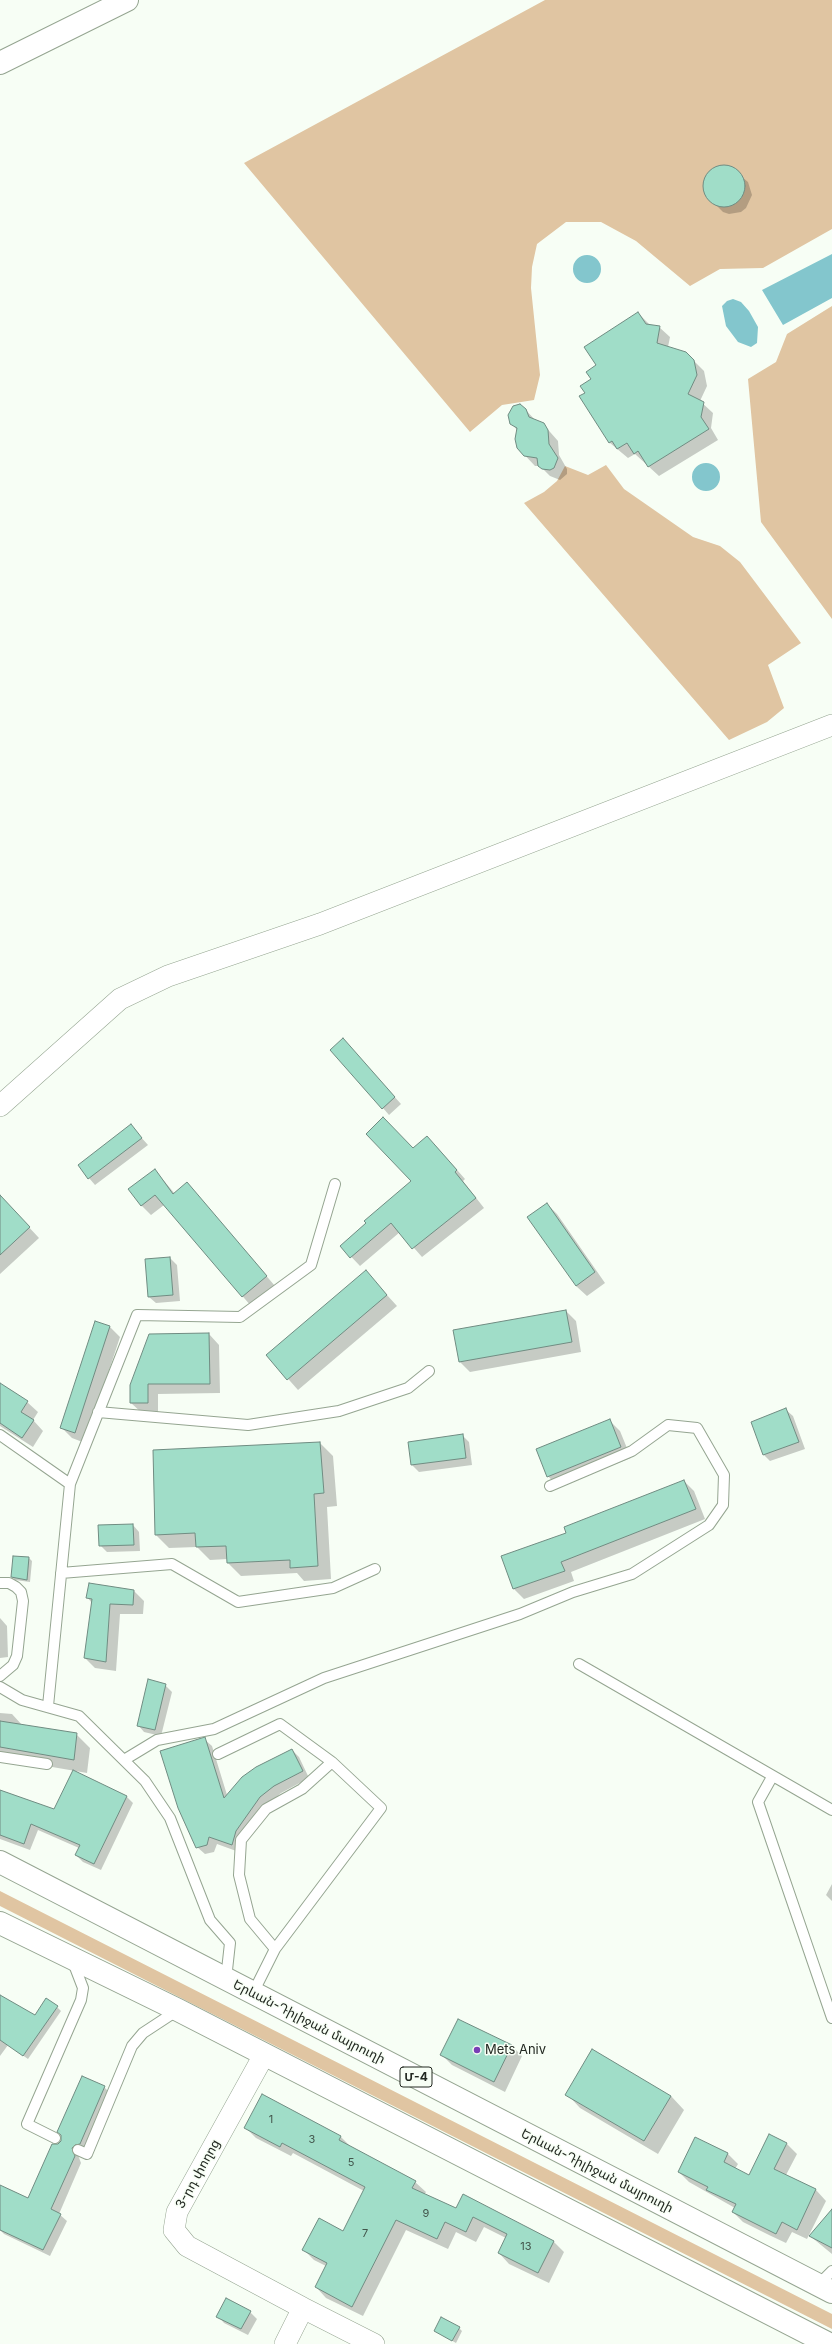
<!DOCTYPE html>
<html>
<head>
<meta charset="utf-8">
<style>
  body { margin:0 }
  canvas { display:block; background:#f7fef5 }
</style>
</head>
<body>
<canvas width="832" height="2344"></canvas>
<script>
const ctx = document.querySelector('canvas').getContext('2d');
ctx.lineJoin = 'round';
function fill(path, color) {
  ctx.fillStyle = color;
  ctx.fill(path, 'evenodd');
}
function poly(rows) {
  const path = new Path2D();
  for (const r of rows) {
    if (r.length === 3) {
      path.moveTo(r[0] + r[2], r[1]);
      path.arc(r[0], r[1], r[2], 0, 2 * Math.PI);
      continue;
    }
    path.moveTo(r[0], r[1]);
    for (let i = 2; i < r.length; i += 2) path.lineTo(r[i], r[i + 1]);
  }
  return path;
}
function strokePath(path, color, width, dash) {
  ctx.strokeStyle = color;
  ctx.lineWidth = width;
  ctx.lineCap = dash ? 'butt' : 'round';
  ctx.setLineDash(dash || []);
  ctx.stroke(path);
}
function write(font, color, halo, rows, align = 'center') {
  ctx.font = font + ' Inter,"Noto Sans Armenian",sans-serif';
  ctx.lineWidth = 3;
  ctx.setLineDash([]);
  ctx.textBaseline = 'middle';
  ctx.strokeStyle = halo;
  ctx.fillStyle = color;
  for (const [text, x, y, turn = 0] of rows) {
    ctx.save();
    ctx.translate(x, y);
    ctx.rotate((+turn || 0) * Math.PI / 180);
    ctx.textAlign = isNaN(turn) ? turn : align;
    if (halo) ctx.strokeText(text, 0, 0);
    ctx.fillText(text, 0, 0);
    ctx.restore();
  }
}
const green = poly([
  [545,0,832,0,832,229,763,268,720,269,690,286,636,241,601,222,566,222,537,244,532,267,531,288,540,375,534,400,502,405,470,432,244,163],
  [832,306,832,619,761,522,748,379,776,362,787,334],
  [606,465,624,489,693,537,720,546,740,562,801,643,768,665,784,708,767,722,729,740,524,503,544,492,557,481,565,466,588,475],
  [0,1891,832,2314,832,2329,0,1906]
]);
const water = poly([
  [832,254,832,298,783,325,762,290],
  [587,269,14],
  [733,299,741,302,749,311,758,327,757,343,751,347,738,342,726,326,722,306,727,301],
  [706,477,14]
]);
const shadow = poly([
  [723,166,730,167,748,182,752,195,746,208,741,212,729,214,723,212,707,196,704,183,710,171],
  [638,313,650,325,659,327,670,337,668,347,686,353,704,371,707,386,700,401,713,413,711,428,718,440,659,476,635,454,628,458,610,443,586,393,597,366],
  [520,405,523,407,536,421,543,424,558,441,559,455,567,469,567,474,560,480,550,476,540,466,535,466,518,448,517,430,511,423],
  [350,1047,401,1104,389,1115,383,1108],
  [131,1126,148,1145,95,1185,89,1178],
  [436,1146,465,1179,463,1181,484,1208,422,1257,400,1232,360,1266,341,1246,412,1181,413,1150],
  [155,1170,175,1194,187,1183,275,1286,251,1306,164,1205,151,1215,141,1205],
  [0,1201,12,1209,39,1238,0,1274],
  [547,1204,557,1214,605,1283,587,1296,576,1286],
  [170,1258,177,1265,180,1301,156,1303,149,1297],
  [366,1272,397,1306,298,1390,267,1355],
  [566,1311,576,1321,581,1352,470,1372,460,1362],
  [96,1322,110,1327,120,1337,85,1443,72,1438,62,1428],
  [209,1334,219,1345,220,1393,158,1394,158,1413,142,1413,131,1403,131,1385],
  [0,1384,27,1402,38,1412,33,1420,43,1431,33,1447,0,1426],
  [786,1410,793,1416,805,1449,770,1461,764,1455],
  [610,1421,620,1431,631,1458,558,1487,548,1476],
  [462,1435,469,1442,472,1465,419,1472,412,1465,409,1443],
  [320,1443,333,1456,337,1506,327,1507,331,1579,304,1581,297,1573,241,1576,228,1563,228,1559,210,1560,197,1547,169,1548,156,1535,154,1451],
  [684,1481,694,1491,705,1519,571,1572,574,1581,524,1599,514,1589,503,1556,568,1533],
  [133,1525,139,1532,140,1551,107,1552,100,1545],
  [29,1558,32,1561,30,1582,15,1580,12,1577],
  [134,1591,144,1601,143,1614,120,1614,116,1671,95,1668,85,1658,92,1603,87,1597],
  [0,1618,7,1626,8,1657,0,1658],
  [165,1685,172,1692,161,1736,144,1732,138,1725],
  [0,1713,12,1714,23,1726,76,1734,90,1748,87,1773,0,1758],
  [204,1739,212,1746,227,1795,292,1750,299,1757,309,1778,281,1793,267,1805,239,1852,217,1844,214,1852,205,1854,197,1847],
  [0,1790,55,1810,126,1796,133,1803,101,1870,83,1862,76,1855,79,1848,38,1830,30,1850,0,1839],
  [832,1884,832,1901,826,1895],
  [0,1996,35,2016,57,2007,61,2011,28,2059,8,2045,0,2056],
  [459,2020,512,2046,522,2056,505,2092,452,2065,442,2055],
  [104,2087,111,2094,87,2150,78,2155,81,2163,59,2214,67,2221,50,2256,4,2234,0,2230,0,2186,29,2200,59,2145],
  [567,2094,671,2096,684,2110,658,2154,580,2108],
  [245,2127,341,2137,352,2148,415,2182,426,2192,424,2195,456,2209,553,2241,564,2252,549,2283,509,2264,499,2253,506,2238,484,2227,476,2242,456,2232,448,2249,406,2230,363,2316,326,2298,316,2287,326,2266,314,2260,304,2250,343,2232,364,2191,293,2153,291,2156,256,2138],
  [695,2138,728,2154,738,2164,735,2169,749,2176,787,2144,797,2154,786,2175,816,2190,826,2201,807,2239,792,2232,786,2243,769,2235,743,2222,733,2212,735,2208,689,2182,679,2172],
  [832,2210,832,2254,810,2236],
  [250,2312,257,2319,248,2335,224,2323,218,2316],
  [459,2328,462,2331,456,2343,435,2331]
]);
const building = poly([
  [724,186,21],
  [638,312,646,324,660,326,657,343,686,352,694,360,697,375,688,394,704,402,701,417,709,429,648,467,638,451,634,454,627,443,617,449,612,441,609,443,579,396,585,393,580,386,591,379,586,372,596,365,584,347,638,312],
  [520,404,526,409,529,417,544,423,548,430,549,444,558,458,554,468,550,470,542,469,538,466,537,458,524,456,517,448,515,439,517,428,510,424,508,415,513,406,520,404],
  [343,1038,395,1097,382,1109,330,1050,343,1038],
  [383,1117,413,1148,427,1136,457,1170,455,1172,476,1198,412,1249,391,1223,350,1258,340,1246,366,1223,364,1221,411,1181,366,1134,383,1117],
  [131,1124,142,1138,88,1179,78,1165,131,1124],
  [155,1169,173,1194,187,1182,267,1276,242,1297,155,1195,141,1206,128,1189,155,1169],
  [0,1195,30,1227,0,1255,0,1195],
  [547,1203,595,1272,576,1286,527,1217,547,1203],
  [170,1257,173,1295,148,1297,145,1259,170,1257],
  [366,1270,387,1295,287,1380,266,1355,366,1270],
  [566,1310,572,1342,459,1362,453,1330,566,1310],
  [95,1321,110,1326,75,1433,60,1428,95,1321],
  [209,1333,210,1384,148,1384,148,1403,130,1403,130,1385,149,1334,209,1333],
  [0,1383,28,1401,21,1412,34,1420,22,1438,0,1423,0,1383],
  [786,1408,799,1442,763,1455,751,1422,786,1408],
  [610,1419,621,1447,547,1477,536,1449,610,1419],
  [463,1434,466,1458,411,1465,408,1442,463,1434],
  [320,1442,324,1493,314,1494,318,1566,290,1568,290,1560,227,1563,226,1546,196,1547,195,1533,155,1535,153,1450,320,1442],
  [684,1480,696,1509,561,1562,565,1571,513,1589,501,1556,566,1533,564,1527,684,1480],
  [133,1524,134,1545,99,1546,98,1525,133,1524],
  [13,1556,29,1557,27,1580,11,1577,13,1556],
  [89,1583,134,1590,133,1605,110,1604,106,1662,84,1658,92,1599,86,1598,89,1583],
  [148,1679,166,1684,155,1730,137,1726,148,1679],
  [0,1721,77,1733,74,1760,0,1747,0,1721],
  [205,1737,224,1798,242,1777,256,1767,292,1749,303,1771,274,1786,260,1797,236,1831,232,1845,209,1837,207,1845,196,1848,178,1808,160,1751,205,1737],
  [73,1770,127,1796,94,1864,75,1855,80,1845,31,1824,24,1844,0,1835,0,1790,54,1809,73,1770],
  [0,1995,35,2015,46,1998,58,2006,23,2056,0,2040,0,1995],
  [458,2019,512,2045,494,2082,440,2055,458,2019],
  [592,2049,671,2096,644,2141,565,2095,592,2049],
  [82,2076,105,2086,80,2144,75,2145,72,2148,75,2156,51,2209,61,2214,43,2250,0,2230,0,2185,28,2198,52,2144,58,2144,61,2141,61,2135,57,2132,82,2076],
  [262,2094,341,2136,339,2140,416,2181,412,2188,456,2208,463,2194,554,2241,538,2273,498,2253,507,2234,473,2217,466,2232,445,2222,437,2239,396,2220,352,2307,315,2287,327,2263,302,2250,319,2218,343,2231,365,2187,282,2143,280,2147,244,2128,262,2094],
  [769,2134,787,2143,774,2169,816,2189,797,2230,782,2222,776,2234,732,2212,736,2204,706,2190,708,2187,678,2172,695,2137,728,2153,724,2162,749,2175,769,2134],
  [832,2209,832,2248,809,2236,832,2209],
  [226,2298,251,2311,241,2329,216,2317,226,2298],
  [441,2317,460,2327,452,2341,434,2331,441,2317]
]);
const service = poly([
  [98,1412,248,1425,339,1411,408,1388,429,1371],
  [0,1435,70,1484,48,1706],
  [70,1484,137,1315,240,1317,311,1265,335,1184],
  [61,1573,172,1564,238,1602,333,1588,375,1569],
  [0,1583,9,1583,16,1587,21,1592,23,1601,17,1656,13,1665,0,1676],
  [579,1664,832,1810],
  [0,1687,22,1700,79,1716,145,1781,170,1818,210,1920,230,1943,226,1979],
  [218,1754,280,1724,332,1762,302,1789,266,1809,241,1840,239,1875,250,1919,275,1949,253,1993],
  [0,1757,47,1764],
  [124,1760,157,1740,214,1729,324,1678,520,1614,573,1592,632,1574,709,1525,723,1505,724,1475,697,1428,668,1425,632,1451,550,1486],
  [772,1777,758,1802,832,2018],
  [275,1949,381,1808,332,1762],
  [55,2138,27,2124,81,2000,83,1988,73,1962],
  [78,2150,87,2154,132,2046,143,2033,178,2010],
  [818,2285,832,2271]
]);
const minor = poly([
  [0,1106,120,999,168,976,320,924,832,725],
  [264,2055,177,2212,174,2230,187,2246,303,2308,285,2344],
  [303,2308,374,2344]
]);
const tertiary = poly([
  [0,63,127,0]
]);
const trunk = poly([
  [0,1862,832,2292],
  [0,1923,178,2010,829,2344]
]);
const markers = [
  [477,2050,4,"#783fb6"]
];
const numberNames = [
  ["1",271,2120],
  ["3",312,2140],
  ["5",351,2163],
  ["9",426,2214],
  ["7",365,2234],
  ["13",526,2247]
];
const shields = [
  [416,2077,32]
];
const shieldNames = [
  ["Մ-4",416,2077]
];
const streetNames = [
  ["Երևան-Դիլիջան մայրուղի",309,2022,27],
  ["Երևան-Դիլիջան մայրուղի",597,2171,27],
  ["3-րդ փողոց",198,2174,-61]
];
const poiNames = [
  ["Mets Aniv",485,2050]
];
fill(green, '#e0c5a2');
fill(water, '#83c6cd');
fill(shadow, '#0003');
fill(building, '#a0ddc8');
strokePath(building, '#708c82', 1);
strokePath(service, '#95a591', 12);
strokePath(minor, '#95a591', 22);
strokePath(tertiary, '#95a591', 24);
strokePath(trunk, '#95a591', 24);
strokePath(service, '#fff', 10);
strokePath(minor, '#fff', 21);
strokePath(tertiary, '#fff', 22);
strokePath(trunk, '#fff', 22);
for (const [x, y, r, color] of markers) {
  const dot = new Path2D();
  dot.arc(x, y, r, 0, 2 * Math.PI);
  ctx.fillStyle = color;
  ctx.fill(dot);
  strokePath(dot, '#f7fef5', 1.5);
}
write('11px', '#42554b', null, numberNames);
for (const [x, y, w] of shields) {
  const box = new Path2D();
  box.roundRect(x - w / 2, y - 10, w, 20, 3);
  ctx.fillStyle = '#f7fef5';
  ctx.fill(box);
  strokePath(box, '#222821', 1);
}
write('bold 12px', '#222821', null, shieldNames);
write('13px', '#222821', '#f7fef5', streetNames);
write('13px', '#222821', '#f7fef5', poiNames, 'left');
</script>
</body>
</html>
